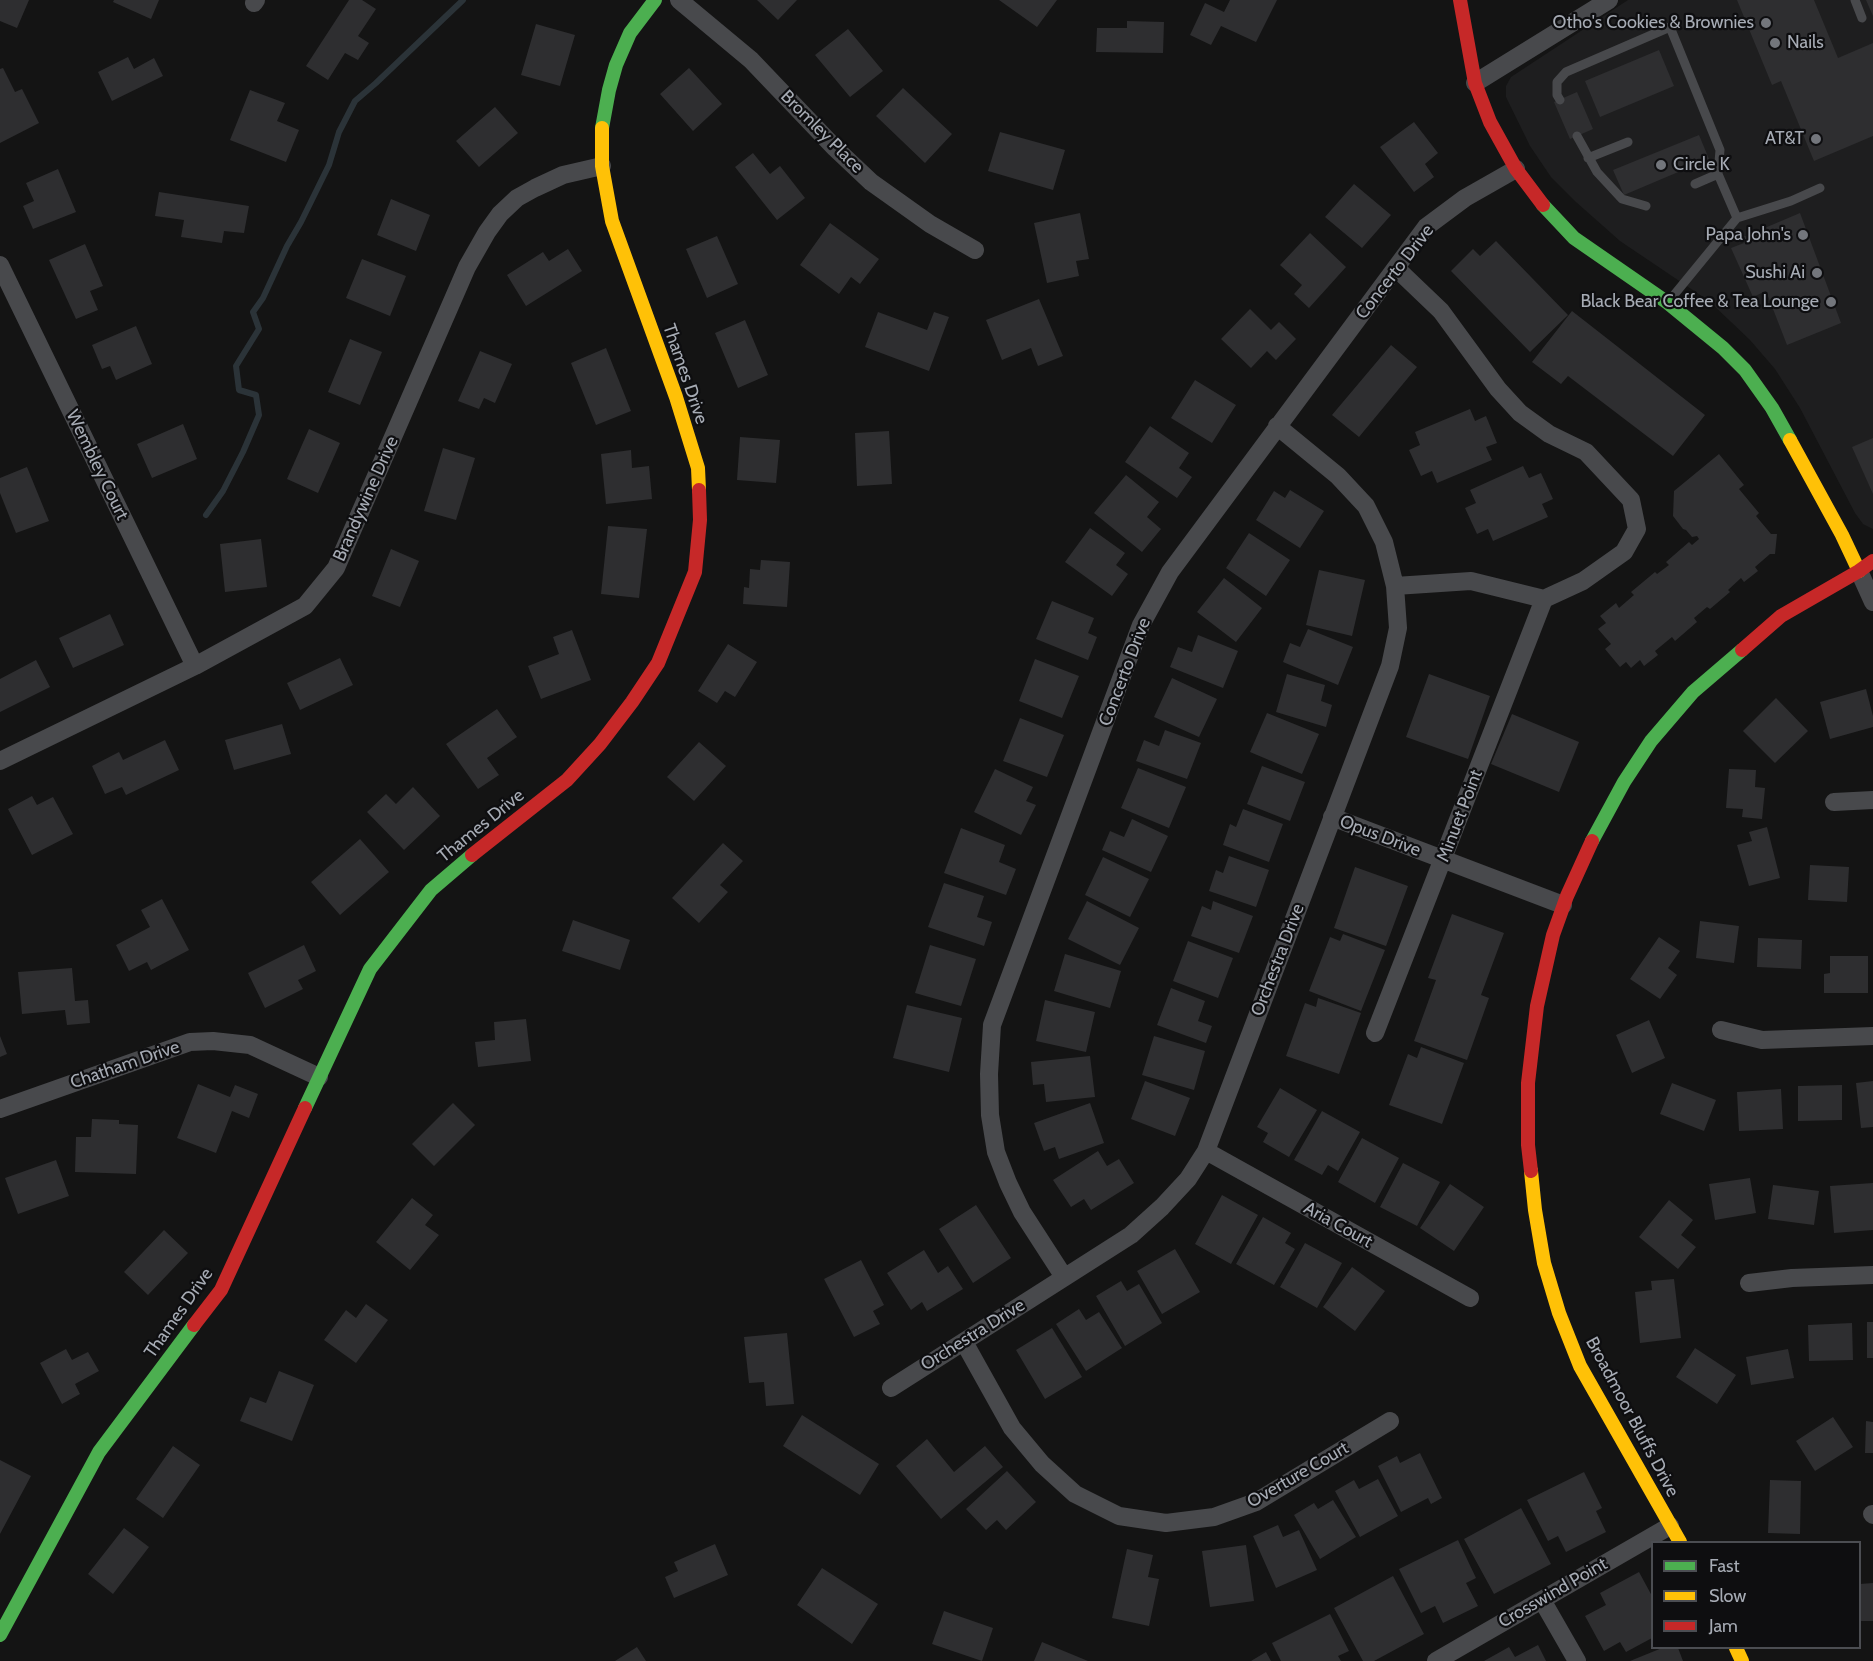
<!DOCTYPE html>
<html>
<head>
<meta charset="utf-8">
<style>
  body { margin:0 }
  #map { position:relative; width:1873px; height:1661px; overflow:hidden; background:#141414; font-family:Cabin,sans-serif }
  canvas { display:block }
  .legend { position:absolute; left:1651px; top:1541px; width:210px; height:108px; box-sizing:border-box; background:#0e0e10; border:2px solid #4b4d52; margin:0; padding:8px 10px; list-style:none; font-size:18px; color:#a6abb4 }
  .legend li { display:flex; align-items:center; gap:12px; height:30px }
  .legend b { width:30px; border:2px solid #4b4d52 }
</style>
</head>
<body>
<div id="map">
<canvas width="1873" height="1661"></canvas>
<ul class="legend">
<li><b style="height:8px;background:#4caf50"></b>Fast</li>
<li><b style="height:8px;background:#ffc107"></b>Slow</li>
<li><b style="height:8px;background:#c62828"></b>Jam</li>
</ul>
</div>
<script>
const ctx = document.querySelector('canvas').getContext('2d');
ctx.lineJoin = 'round';
function fill(path, color) {
  ctx.fillStyle = color;
  ctx.fill(path, 'evenodd');
}
function poly(rows) {
  const path = new Path2D();
  for (const r of rows) {
    path.moveTo(r[0], r[1]);
    for (let i = 2; i < r.length; i += 2) path.lineTo(r[i], r[i + 1]);
  }
  return path;
}
function strokePath(path, color, width, dash) {
  ctx.strokeStyle = color;
  ctx.lineWidth = width;
  ctx.lineCap = dash ? 'butt' : 'round';
  ctx.setLineDash(dash || []);
  ctx.stroke(path);
}
function write(font, color, halo, rows, align = 'center') {
  ctx.font = font + ' Cabin,sans-serif';
  ctx.lineWidth = 4.5;
  ctx.setLineDash([]);
  ctx.textBaseline = 'middle';
  ctx.strokeStyle = halo;
  ctx.fillStyle = color;
  for (const [text, x, y, turn = 0] of rows) {
    ctx.save();
    ctx.translate(x, y);
    ctx.rotate((+turn || 0) * Math.PI / 180);
    ctx.textAlign = isNaN(turn) ? turn : align;
    if (halo) ctx.strokeText(text, 0, 0);
    ctx.fillText(text, 0, 0);
    ctx.restore();
  }
}
const built = poly([
  [1628,0,1873,0,1873,529,1863,524,1855,513,1800,408,1775,369,1750,340,1709,301,1620,241,1576,202,1551,177,1530,146,1506,97,1506,86,1511,77]
]);
const stream = poly([
  [206,515,223,491,243,452,259,415,256,395,239,390,236,366,259,329,253,312,263,298,287,246,301,222,329,165,339,132,355,101,376,83,463,0]
]);
const building = poly([
  [0,0,29,0,17,28,0,21],
  [114,0,159,0,151,19,113,2],
  [349,0,362,0,376,9,358,36,369,43,358,60,345,53,328,80,306,66],
  [757,0,797,0,778,20],
  [999,0,1057,0,1037,27],
  [1230,0,1277,0,1256,42,1221,26,1211,45,1190,35,1205,3,1224,12],
  [1737,0,1814,0,1838,58,1873,43,1873,136,1814,161,1781,81,1772,85],
  [1866,0,1873,0,1873,16],
  [1127,21,1164,22,1163,53,1096,52,1097,28,1127,28],
  [536,24,575,35,560,86,521,75],
  [848,29,883,71,850,97,815,55],
  [1659,50,1674,86,1600,117,1585,81],
  [128,57,134,69,154,58,163,76,112,101,98,72],
  [3,68,15,92,22,89,39,123,0,143,0,69],
  [689,68,722,104,693,131,660,94],
  [903,88,952,134,925,163,876,116],
  [250,90,285,103,277,121,299,130,286,162,230,140],
  [1577,92,1593,129,1570,139,1554,102],
  [495,107,518,133,479,167,456,141],
  [1414,122,1438,153,1425,164,1434,177,1414,192,1380,147],
  [1000,132,1065,150,1053,190,988,171],
  [1699,135,1709,159,1624,195,1613,170],
  [753,153,770,174,780,166,805,198,777,220,735,167],
  [58,169,76,212,33,229,23,206,34,201,26,183],
  [1354,184,1391,215,1362,248,1325,217],
  [159,192,249,206,244,233,224,231,222,243,181,237,184,220,155,216],
  [391,199,430,215,416,251,377,235],
  [1080,213,1089,259,1076,261,1079,276,1047,283,1034,223],
  [1800,213,1841,323,1787,345,1766,291,1753,297,1731,248,1744,243,1741,238],
  [830,223,879,259,860,284,851,277,839,294,800,265],
  [1310,233,1346,267,1309,308,1294,294,1302,285,1280,265],
  [717,236,738,284,707,298,686,249],
  [1496,241,1568,315,1530,352,1451,271,1473,249,1480,256],
  [85,244,103,286,90,291,98,310,76,319,49,260],
  [568,249,582,271,526,306,507,275,543,252,549,261],
  [362,259,406,276,390,316,346,298],
  [1039,299,1063,356,1038,366,1031,348,1002,360,986,320],
  [1250,309,1271,330,1279,322,1296,339,1276,360,1267,351,1251,368,1221,339],
  [1572,311,1705,415,1673,456,1568,376,1561,384,1532,362],
  [878,312,927,330,934,312,949,317,929,371,865,347],
  [745,320,768,375,738,388,715,333],
  [136,326,152,364,116,380,110,366,102,369,92,345],
  [350,339,382,352,360,405,328,392],
  [1391,345,1417,367,1359,437,1332,415],
  [606,348,631,411,596,425,571,363],
  [480,351,512,364,495,403,484,398,479,409,458,401],
  [1195,380,1236,405,1212,443,1171,418],
  [1470,409,1475,421,1486,416,1497,443,1486,447,1492,460,1437,483,1432,471,1421,476,1409,450,1420,445,1415,432],
  [183,424,197,459,152,478,137,444],
  [1150,426,1189,453,1179,468,1192,477,1177,498,1125,462],
  [309,429,340,443,318,493,287,479],
  [889,431,892,484,857,486,855,433],
  [740,437,780,440,776,483,737,480],
  [1873,438,1873,494,1852,447],
  [443,448,475,458,456,520,424,511],
  [631,450,632,468,649,466,652,499,606,504,601,454],
  [1719,454,1744,485,1739,489,1759,513,1756,516,1771,534,1777,534,1775,554,1770,554,1755,567,1758,571,1744,582,1741,578,1728,590,1730,592,1710,609,1707,607,1694,618,1697,622,1675,641,1672,637,1655,651,1658,655,1644,666,1640,660,1631,668,1626,662,1620,667,1605,649,1611,644,1598,629,1606,623,1600,616,1616,603,1619,608,1634,595,1631,592,1655,572,1657,574,1669,565,1666,562,1689,542,1692,545,1699,539,1697,536,1692,537,1686,530,1683,529,1673,516,1674,491],
  [1523,466,1529,478,1541,473,1553,499,1542,504,1548,517,1493,541,1488,529,1477,534,1465,508,1476,503,1470,490],
  [27,467,49,521,16,533,0,493,0,478],
  [1126,475,1159,502,1147,517,1161,529,1142,552,1094,513],
  [1290,490,1324,511,1300,548,1256,520,1274,491,1285,498],
  [608,526,647,529,639,598,601,594],
  [1090,528,1125,553,1116,565,1128,574,1112,596,1065,562],
  [1249,533,1290,560,1266,596,1226,568],
  [261,539,267,587,225,592,220,544],
  [391,549,419,561,400,607,372,596],
  [761,560,790,562,787,607,743,604,744,587,749,588,750,569,760,570],
  [1319,570,1365,580,1352,636,1306,625],
  [1224,578,1262,608,1236,642,1197,612],
  [1052,601,1094,618,1088,633,1097,637,1088,660,1036,639],
  [110,614,124,645,73,668,59,638],
  [1308,629,1353,647,1338,685,1283,662,1290,643,1300,647],
  [572,630,591,680,541,699,528,666,559,654,553,637],
  [1198,635,1238,651,1223,688,1170,667,1178,647,1192,652],
  [728,644,757,662,735,697,725,691,717,703,698,691],
  [340,658,353,685,300,710,287,683],
  [1035,659,1079,676,1062,718,1019,701],
  [36,660,50,687,0,712,0,679],
  [1287,674,1325,685,1321,701,1332,705,1326,727,1276,712],
  [1429,674,1490,696,1468,759,1406,737],
  [1172,678,1217,699,1199,737,1154,717],
  [1866,689,1873,716,1873,727,1830,739,1820,702],
  [1776,698,1808,731,1775,763,1743,731],
  [497,709,517,737,487,758,499,775,478,789,446,744],
  [1267,713,1319,734,1302,774,1250,752],
  [1512,714,1579,742,1559,792,1491,764],
  [1020,718,1064,735,1047,777,1003,761],
  [282,724,291,754,234,770,225,740],
  [1165,730,1201,743,1187,779,1136,761,1144,740,1159,746],
  [165,740,179,770,126,795,122,787,105,794,92,766,119,752,123,760],
  [699,742,726,766,694,801,667,777],
  [1262,766,1305,782,1290,821,1247,804],
  [1138,768,1186,787,1169,828,1121,808],
  [995,769,1033,787,1026,801,1036,805,1021,835,974,812],
  [1729,769,1756,770,1755,787,1765,788,1762,819,1742,817,1743,809,1726,808],
  [413,787,440,816,404,850,367,812,386,794,396,804],
  [32,796,37,805,53,797,73,834,32,855,8,809],
  [1243,809,1283,824,1269,862,1223,845,1230,824,1236,827],
  [1132,819,1168,836,1151,872,1102,850,1110,831,1124,837],
  [1767,827,1780,878,1749,886,1737,845,1752,841,1749,832],
  [961,828,1005,845,999,862,1016,869,1006,895,944,873],
  [360,839,389,872,340,915,311,882],
  [723,843,743,861,720,885,728,892,699,923,672,898],
  [1229,856,1269,870,1256,907,1209,891,1216,870,1223,873],
  [1103,857,1149,879,1130,917,1085,895],
  [1810,865,1849,867,1847,902,1808,900],
  [1355,867,1408,886,1386,946,1334,928],
  [944,883,984,896,977,917,992,922,984,946,928,927],
  [162,899,189,950,151,970,147,962,129,971,116,945,150,927,141,910],
  [1087,901,1139,928,1120,965,1068,939],
  [1213,901,1253,916,1239,953,1191,936,1202,906,1211,910],
  [1452,914,1504,933,1481,995,1489,998,1467,1060,1414,1041,1436,980,1428,978],
  [573,920,630,940,620,970,562,951],
  [1700,921,1739,926,1734,963,1696,958],
  [1343,934,1385,950,1361,1011,1309,991,1330,937,1340,941],
  [1659,937,1680,951,1668,968,1677,975,1660,999,1630,979],
  [1758,938,1802,940,1801,969,1757,967],
  [1188,941,1233,958,1218,998,1173,981],
  [304,945,316,971,298,980,303,989,265,1008,248,973],
  [930,945,976,959,961,1006,915,993],
  [1065,954,1121,971,1110,1008,1054,991],
  [1830,956,1868,956,1868,993,1824,993,1824,974,1830,973],
  [72,968,75,1001,88,1000,90,1023,67,1025,65,1010,22,1014,18,972],
  [1171,988,1205,1001,1198,1021,1212,1026,1206,1043,1157,1025],
  [1318,998,1361,1013,1339,1074,1286,1056,1305,1003,1316,1007],
  [1045,1000,1095,1012,1086,1052,1036,1041],
  [907,1005,962,1018,949,1072,893,1058],
  [526,1019,531,1061,478,1067,475,1042,495,1040,494,1022],
  [1649,1020,1665,1058,1632,1073,1616,1035],
  [0,1036,7,1054,0,1057],
  [1154,1036,1205,1051,1194,1090,1142,1075],
  [1421,1047,1464,1063,1442,1124,1389,1105,1408,1054,1417,1058],
  [1090,1056,1095,1097,1046,1102,1044,1084,1033,1085,1031,1062],
  [1145,1081,1190,1098,1175,1136,1131,1119],
  [1873,1081,1873,1127,1861,1128,1856,1083],
  [1672,1083,1716,1100,1704,1131,1660,1114],
  [198,1084,230,1097,235,1085,258,1094,249,1118,232,1111,216,1153,177,1138],
  [1842,1085,1842,1120,1798,1121,1798,1086],
  [1280,1088,1317,1110,1289,1157,1263,1142,1268,1133,1257,1127],
  [1781,1089,1783,1129,1739,1131,1737,1092],
  [453,1103,475,1125,434,1166,412,1144],
  [1090,1103,1104,1143,1059,1159,1055,1147,1044,1151,1034,1123],
  [1322,1111,1360,1132,1338,1171,1328,1165,1322,1175,1294,1160],
  [92,1119,119,1120,119,1124,138,1125,136,1174,75,1172,76,1137,91,1137],
  [1362,1138,1399,1158,1375,1203,1338,1182],
  [1098,1151,1107,1166,1119,1159,1134,1183,1091,1210,1084,1199,1071,1207,1053,1180],
  [56,1160,69,1196,18,1214,5,1178],
  [1403,1163,1440,1182,1417,1226,1380,1207],
  [1750,1178,1756,1213,1715,1220,1709,1184],
  [1873,1183,1873,1230,1834,1233,1830,1186],
  [1450,1184,1484,1207,1454,1251,1420,1228],
  [1773,1185,1819,1191,1814,1225,1768,1219],
  [1222,1195,1258,1215,1231,1264,1195,1244],
  [412,1198,433,1215,425,1225,439,1235,410,1270,376,1242],
  [1669,1200,1693,1220,1681,1235,1696,1247,1678,1269,1639,1237],
  [976,1205,1011,1258,973,1283,939,1229],
  [1263,1217,1291,1233,1285,1243,1295,1249,1274,1285,1236,1264],
  [164,1230,188,1253,148,1295,124,1272],
  [1305,1243,1342,1263,1317,1308,1280,1287],
  [1175,1249,1200,1292,1162,1314,1137,1271],
  [924,1250,938,1273,948,1266,963,1289,927,1311,922,1302,911,1310,887,1273],
  [861,1260,884,1305,873,1311,880,1324,854,1337,824,1279],
  [1352,1267,1385,1291,1355,1331,1323,1307],
  [1674,1279,1681,1338,1640,1343,1635,1292,1652,1290,1651,1281],
  [1121,1281,1127,1291,1139,1284,1162,1323,1125,1346,1096,1296],
  [366,1304,388,1320,356,1363,324,1340,346,1310,356,1318],
  [1079,1309,1086,1320,1099,1312,1122,1348,1086,1371,1056,1324],
  [1867,1322,1873,1322,1873,1358,1867,1358],
  [1852,1323,1853,1360,1809,1361,1808,1325],
  [1052,1328,1082,1377,1045,1399,1016,1350],
  [787,1333,794,1404,766,1406,764,1382,749,1383,744,1337],
  [1695,1348,1736,1375,1717,1404,1676,1377],
  [66,1349,72,1360,88,1352,99,1371,75,1384,80,1394,62,1404,40,1363],
  [1788,1349,1794,1378,1751,1385,1746,1357],
  [279,1371,314,1385,292,1441,240,1421,250,1397,266,1403],
  [802,1415,879,1464,860,1495,783,1446],
  [1833,1417,1853,1447,1815,1471,1796,1441],
  [1866,1421,1873,1422,1873,1453,1865,1453],
  [927,1439,954,1472,985,1446,1003,1467,941,1519,896,1466],
  [173,1446,200,1465,163,1518,136,1499],
  [1420,1453,1442,1498,1431,1504,1428,1498,1401,1512,1378,1466,1397,1456,1400,1463],
  [0,1460,31,1476,0,1534],
  [1007,1471,1036,1502,1006,1530,997,1520,986,1530,966,1509],
  [1584,1472,1602,1508,1596,1511,1606,1532,1566,1552,1558,1536,1548,1541,1527,1500],
  [1378,1479,1398,1516,1360,1537,1335,1491,1354,1480,1359,1489],
  [1770,1480,1801,1481,1800,1534,1768,1533],
  [1333,1500,1356,1537,1320,1559,1294,1515,1314,1503,1318,1509],
  [1521,1508,1551,1564,1494,1594,1464,1539],
  [1278,1525,1283,1537,1299,1530,1317,1570,1276,1588,1253,1536],
  [124,1528,149,1547,113,1594,88,1574],
  [1458,1540,1476,1578,1466,1583,1478,1606,1443,1623,1435,1606,1421,1613,1399,1569],
  [715,1544,728,1575,674,1598,665,1577,678,1571,674,1562],
  [1246,1545,1254,1601,1210,1607,1202,1551],
  [1127,1549,1153,1555,1148,1577,1159,1579,1149,1626,1112,1618],
  [822,1568,878,1604,852,1644,797,1605],
  [1639,1572,1652,1596,1652,1638,1626,1652,1620,1642,1604,1651,1585,1616,1606,1605,1600,1593],
  [1393,1576,1424,1634,1374,1661,1363,1661,1334,1608],
  [1873,1583,1873,1621,1860,1621,1860,1584],
  [944,1611,993,1628,982,1661,932,1644],
  [1330,1614,1349,1651,1338,1656,1341,1661,1281,1661,1272,1643],
  [1042,1642,1088,1661,1034,1661],
  [1538,1645,1546,1661,1484,1661,1509,1647,1515,1657],
  [637,1647,646,1661,615,1661],
  [1662,1648,1678,1648,1683,1661,1630,1661],
  [1266,1652,1271,1661,1251,1661]
]);
const lane = poly([
  [1855,0,1862,18],
  [1560,100,1557,95,1557,82,1566,72,1670,27,1720,150,1718,174,1737,218],
  [1577,136,1597,172,1622,199,1646,206],
  [1588,158,1628,142],
  [1695,184,1718,174],
  [1669,301,1737,218,1791,201,1820,188]
]);
const street = poly([
  [679,0,751,60,835,148,871,182,930,224,975,250],
  [254,3,256,0],
  [1475,83,1609,0],
  [0,265,195,666],
  [1859,571,1873,602],
  [1395,586,1471,581,1544,599,1583,581,1624,552,1637,529,1631,500,1586,452,1549,434,1520,413,1498,389,1441,311,1396,268],
  [0,761,195,666,305,606,336,568,467,267,487,232,500,214,517,198,535,188,563,175,602,166],
  [1834,802,1873,800],
  [1332,817,1563,905],
  [1721,1030,1762,1040,1873,1036],
  [1375,1033,1544,599],
  [0,1109,190,1042,213,1041,250,1045,319,1077],
  [1206,1151,1470,1298],
  [1064,1277,1022,1212,1008,1183,996,1152,990,1115,989,1074,992,1025,1141,625,1170,572,1426,227,1465,198,1516,169],
  [1749,1283,1792,1278,1873,1275],
  [964,1342,1012,1428,1042,1464,1075,1494,1119,1516,1166,1523,1214,1517,1256,1502,1390,1421],
  [891,1388,1131,1235,1162,1207,1188,1179,1206,1151,1390,666,1398,628,1395,586,1384,542,1366,506,1338,476,1277,426],
  [1872,1514,1873,1515],
  [1542,1600,1577,1661],
  [1436,1661,1670,1526]
]);
const fast = poly([
  [602,128,609,90,616,65,630,33,655,0],
  [1543,205,1574,238,1668,303,1723,348,1745,370,1772,408,1790,440],
  [1592,841,1624,782,1651,741,1693,692,1742,650],
  [305,1108,370,969,431,890,472,855],
  [0,1635,99,1452,194,1325]
]);
const slow = poly([
  [602,128,602,166,612,221,676,397,698,468,699,490],
  [1790,440,1842,535,1859,571],
  [1531,1171,1535,1210,1544,1263,1559,1313,1580,1366,1680,1542],
  [1736,1648,1742,1661]
]);
const jam = poly([
  [1460,0,1475,83,1490,122,1516,169,1543,205],
  [1742,650,1781,616,1859,571,1873,561],
  [472,855,567,780,600,744,632,702,658,663,695,572,700,520,699,490],
  [1531,1171,1528,1145,1528,1083,1537,1006,1553,935,1567,896,1592,841],
  [194,1325,221,1290,305,1108]
]);
const markers = [
  [1766,23,6,"#73767c"],
  [1775,43,6,"#73767c"],
  [1816,139,6,"#73767c"],
  [1661,165,6,"#73767c"],
  [1803,235,6,"#73767c"],
  [1817,273,6,"#73767c"],
  [1831,302,6,"#73767c"]
];
const poiNames = [
  ["Otho's Cookies & Brownies",1754,23],
  ["Nails",1787,43,"left"],
  ["AT&T",1804,139],
  ["Circle K",1673,165,"left"],
  ["Papa John's",1791,235],
  ["Sushi Ai",1805,273],
  ["Black Bear Coffee & Tea Lounge",1819,302]
];
const streetNames = [
  ["Bromley Place",822,132,45],
  ["Concerto Drive",1395,272,-52],
  ["Thames Drive",685,374,71],
  ["Wembley Court",97,465,64],
  ["Brandywine Drive",366,499,-66],
  ["Concerto Drive",1125,672,-69],
  ["Minuet Point",1460,816,-69],
  ["Thames Drive",481,826,-39],
  ["Opus Drive",1380,836,21],
  ["Orchestra Drive",1278,960,-69],
  ["Chatham Drive",125,1065,-19],
  ["Aria Court",1338,1225,29],
  ["Thames Drive",179,1313,-55],
  ["Orchestra Drive",973,1335,-32],
  ["Broadmoor Bluffs Drive",1632,1417,62],
  ["Overture Court",1298,1475,-30],
  ["Crosswind Point",1553,1593,-30]
];
fill(built, '#1e1e1f');
strokePath(stream, '#2b3338', 6);
fill(building, '#2e2e30');
strokePath(lane, '#48494c', 9);
strokePath(street, '#48494c', 18);
strokePath(fast, '#4caf50', 14);
strokePath(slow, '#ffc107', 14);
strokePath(jam, '#c62828', 14);
for (const [x, y, r, color] of markers) {
  const dot = new Path2D();
  dot.arc(x, y, r, 0, 2 * Math.PI);
  ctx.fillStyle = color;
  ctx.fill(dot);
  strokePath(dot, '#0e0e10', 2);
}
write('18px', '#a6abb4', '#0e0e10', poiNames, 'right');
write('18px', '#a6abb4', '#0e0e10', streetNames);
</script>
</body>
</html>
